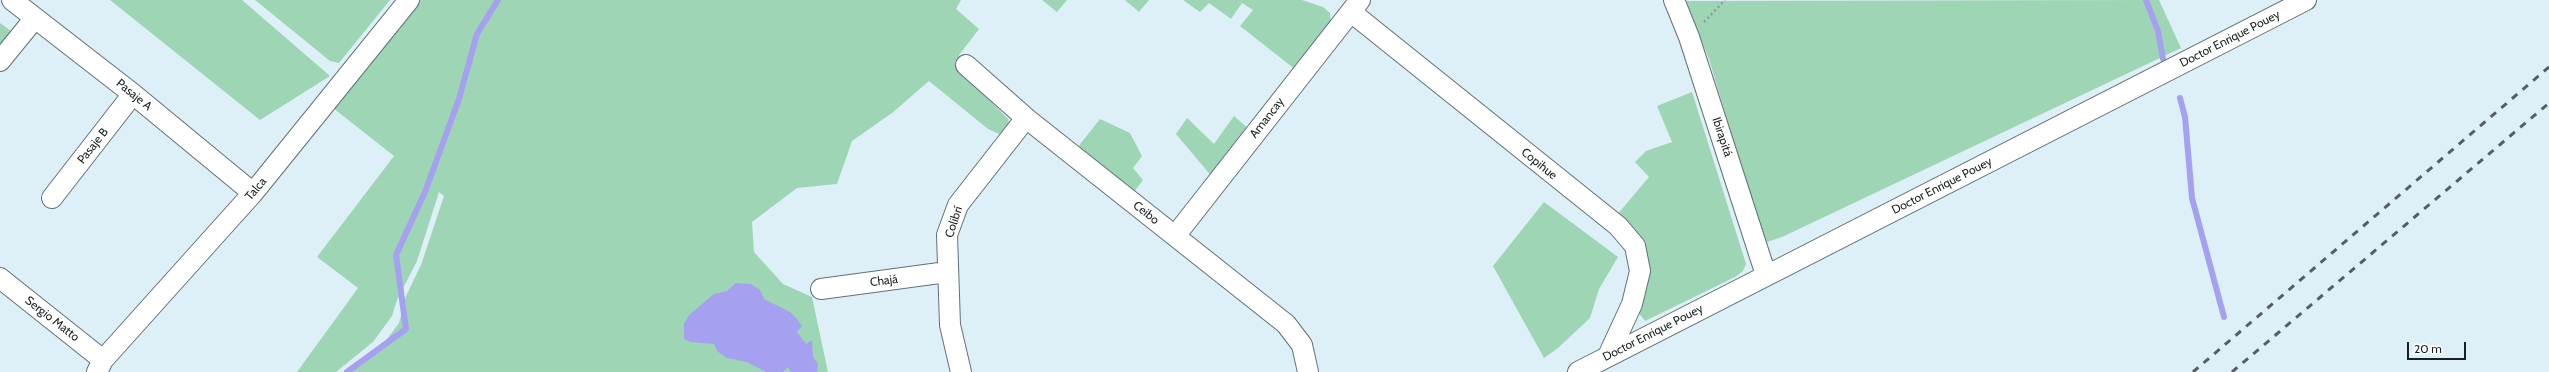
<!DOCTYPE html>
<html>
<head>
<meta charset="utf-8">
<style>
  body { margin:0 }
  #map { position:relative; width:2549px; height:372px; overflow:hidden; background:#def0f7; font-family:Cabin,sans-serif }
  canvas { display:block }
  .scale { position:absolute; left:2407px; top:342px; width:59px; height:18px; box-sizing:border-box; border:2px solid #192022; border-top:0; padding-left:5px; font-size:12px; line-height:14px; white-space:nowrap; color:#192022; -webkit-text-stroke:3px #fff; paint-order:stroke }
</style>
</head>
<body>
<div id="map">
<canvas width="2549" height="372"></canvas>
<div class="scale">20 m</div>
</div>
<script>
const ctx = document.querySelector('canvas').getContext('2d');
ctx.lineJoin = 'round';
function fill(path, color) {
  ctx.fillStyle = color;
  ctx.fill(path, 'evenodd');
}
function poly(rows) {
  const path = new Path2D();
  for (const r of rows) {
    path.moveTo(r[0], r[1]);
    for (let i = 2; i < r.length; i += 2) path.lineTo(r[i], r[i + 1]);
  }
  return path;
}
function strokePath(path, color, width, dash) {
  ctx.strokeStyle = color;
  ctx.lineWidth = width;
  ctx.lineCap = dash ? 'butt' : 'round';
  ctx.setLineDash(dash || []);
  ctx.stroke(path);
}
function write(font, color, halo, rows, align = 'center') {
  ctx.font = font + ' Cabin,sans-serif';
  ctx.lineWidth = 4;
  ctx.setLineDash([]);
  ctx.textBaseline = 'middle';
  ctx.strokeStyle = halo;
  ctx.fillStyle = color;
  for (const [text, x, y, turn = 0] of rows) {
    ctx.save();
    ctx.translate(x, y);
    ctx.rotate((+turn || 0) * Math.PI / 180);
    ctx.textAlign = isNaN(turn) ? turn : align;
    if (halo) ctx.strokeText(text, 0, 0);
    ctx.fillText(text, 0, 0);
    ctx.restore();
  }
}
const green = poly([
  [110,0,242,0,330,76,260,120],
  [255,0,390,0,339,63,330,61],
  [418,0,961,0,956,9,979,29,959,55,962,72,1008,119,1012,134,1006,137,988,129,929,81,892,113,852,141,837,184,797,188,752,222,754,252,783,284,812,297,828,372,349,372,381,347,399,323,406,296,421,265,444,196,439,192,417,261,397,300,392,316,373,342,336,372,297,372,358,288,317,257,394,156,333,108],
  [1042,0,1067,0,1057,12],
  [1125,0,1149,0,1139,12],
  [1183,0,1302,0,1323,7,1330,13,1331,26,1296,70,1240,26,1253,10,1242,3,1231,19,1209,3,1200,12],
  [2159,0,2181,48,1782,237,1764,243,1709,59,1685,1],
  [0,23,11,31,0,59],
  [1692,92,1746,264,1743,271,1735,277,1645,321,1637,311,1643,297,1616,216,1649,177,1635,162,1646,151,1672,142,1657,106],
  [1234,116,1250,130,1213,178,1176,134,1187,118,1214,144],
  [1100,119,1130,133,1142,156,1133,168,1143,180,1125,204,1070,157],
  [1544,202,1618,257,1599,289,1590,318,1558,348,1544,358,1493,266]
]);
const water = poly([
  [736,283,751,284,760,290,764,299,790,312,796,318,802,326,797,332,806,344,812,340,813,357,818,364,817,372,791,372,788,367,783,372,766,372,747,362,727,358,717,351,714,344,691,342,684,339,684,324,689,315,714,294,727,291]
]);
const stream = poly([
  [2146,0,2158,31,2163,59],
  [2180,98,2185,117,2192,198,2224,317],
  [347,372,406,329,396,255,425,192,459,99,477,34,498,0]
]);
const path = poly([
  [1704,22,1725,0]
]);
const minor = poly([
  [12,0,133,94,253,193],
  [1674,0,1689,37,1766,275],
  [1351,12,1618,226,1635,246,1640,271,1632,304,1608,356],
  [0,61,35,18],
  [966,65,1026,118,1286,324,1302,345,1308,372],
  [52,198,133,94],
  [1175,236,1360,0],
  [0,278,103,360],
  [821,289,947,272],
  [97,372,103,360,253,193,409,0],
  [961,372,950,325,947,235,958,205,1026,118],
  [1578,372,2306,0]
]);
const rail = poly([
  [2193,372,2549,67],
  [2232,372,2549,103]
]);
const streetNames = [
  ["Doctor Enrique Pouey",2230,39,-27],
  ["Pasaje A",134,95,39],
  ["Amancay",1267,118,-52],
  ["Ibirapitá",1722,137,72],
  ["Pasaje B",93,146,-52],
  ["Copihue",1539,164,39],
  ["Doctor Enrique Pouey",1942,186,-27],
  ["Talca",256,189,-50],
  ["Ceibo",1146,213,38],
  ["Colibrí",954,222,-72],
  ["Chajá",884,281,-7],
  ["Sergio Matto",52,319,38],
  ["Doctor Enrique Pouey",1653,333,-27]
];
fill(green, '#9ed5b5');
fill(water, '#a5a1f0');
strokePath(stream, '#a5a1f0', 6);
strokePath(minor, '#617177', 22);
strokePath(path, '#8d9ba0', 2.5, [2, 3]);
strokePath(minor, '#fff', 20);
strokePath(rail, '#555f63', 3, [7, 7]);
write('12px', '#192022', '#fff', streetNames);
</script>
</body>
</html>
